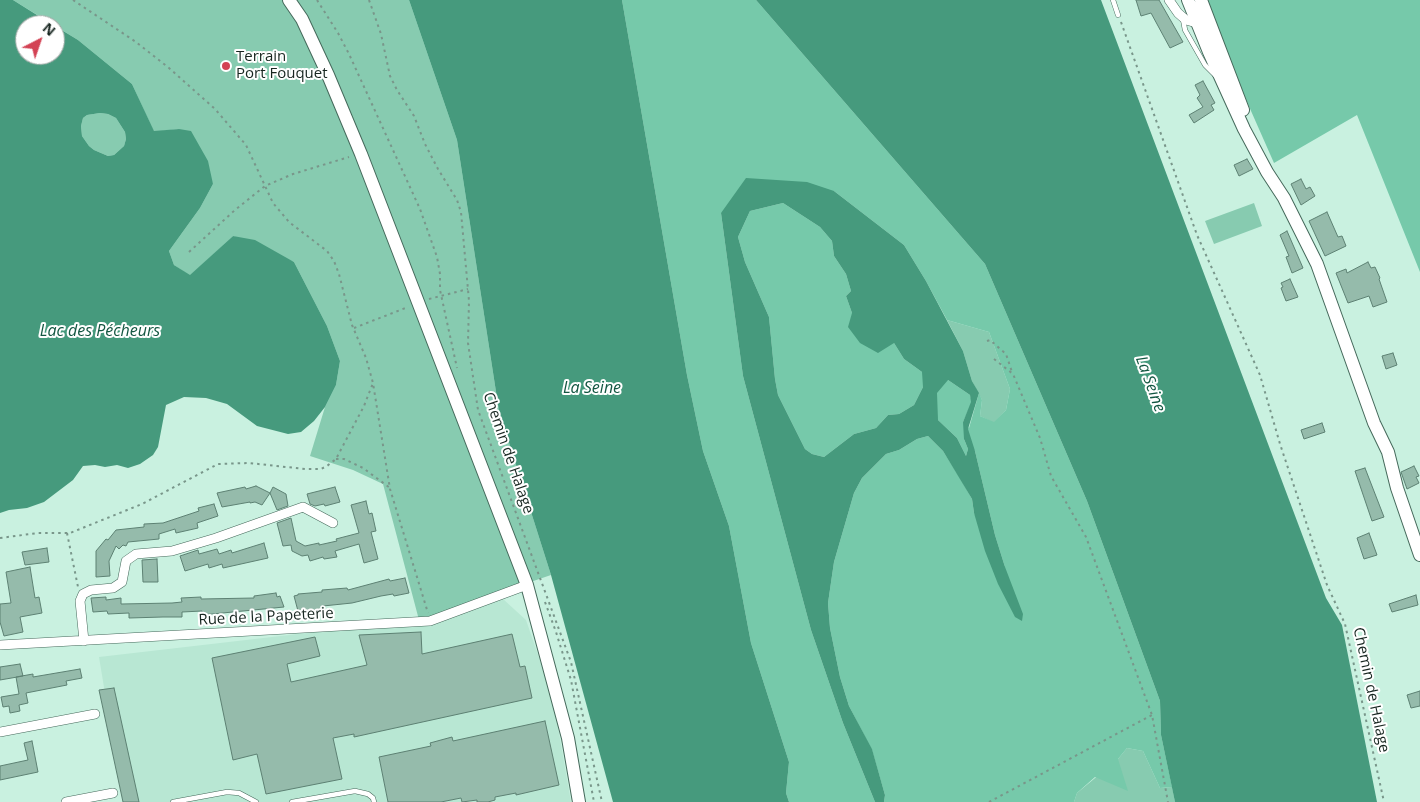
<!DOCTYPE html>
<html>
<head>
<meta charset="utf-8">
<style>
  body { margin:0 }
  #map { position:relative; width:1420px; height:802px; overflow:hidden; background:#c9f1e0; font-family:"Open Sans",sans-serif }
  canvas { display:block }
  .north { position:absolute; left:15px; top:15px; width:50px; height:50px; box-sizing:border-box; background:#fff; border:1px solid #a2a8a6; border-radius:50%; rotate:41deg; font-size:14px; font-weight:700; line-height:20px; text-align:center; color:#172620 }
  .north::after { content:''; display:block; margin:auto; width:18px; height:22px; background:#d34254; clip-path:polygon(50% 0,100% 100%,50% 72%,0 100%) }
</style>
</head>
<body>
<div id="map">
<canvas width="1420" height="802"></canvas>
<div class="north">N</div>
</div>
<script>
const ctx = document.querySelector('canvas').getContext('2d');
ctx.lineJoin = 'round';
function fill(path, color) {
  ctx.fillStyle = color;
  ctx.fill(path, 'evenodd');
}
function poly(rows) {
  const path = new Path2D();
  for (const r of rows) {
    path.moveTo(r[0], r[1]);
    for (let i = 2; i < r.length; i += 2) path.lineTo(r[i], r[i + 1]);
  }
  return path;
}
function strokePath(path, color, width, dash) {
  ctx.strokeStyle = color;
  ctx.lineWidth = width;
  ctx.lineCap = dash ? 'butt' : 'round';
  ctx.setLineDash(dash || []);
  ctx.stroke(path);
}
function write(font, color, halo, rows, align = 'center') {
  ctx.font = font + ' "Open Sans",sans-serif';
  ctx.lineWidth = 4;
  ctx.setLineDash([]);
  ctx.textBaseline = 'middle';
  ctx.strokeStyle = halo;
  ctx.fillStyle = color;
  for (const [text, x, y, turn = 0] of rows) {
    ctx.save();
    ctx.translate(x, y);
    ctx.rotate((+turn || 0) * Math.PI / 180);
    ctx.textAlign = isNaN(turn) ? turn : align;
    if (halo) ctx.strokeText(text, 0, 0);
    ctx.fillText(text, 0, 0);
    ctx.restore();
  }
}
const built = poly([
  [503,599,526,620,553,698,571,802,123,802,99,657,419,620]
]);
const green = poly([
  [13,0,409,0,457,140,499,411,551,575,419,620,383,484,353,470,310,456,325,407,336,385,340,361,327,326,294,262,233,236,190,276,174,265,169,251,200,208,213,184,179,129,154,132,132,84,78,40],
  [100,113,108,114,116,118,125,132,126,139,124,146,114,155,108,156,94,150,89,146,82,136,81,126,83,118,87,115],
  [1254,203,1262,226,1214,244,1205,221],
  [947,320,989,332,1010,389,1006,410,994,423,980,416,982,400,972,381,963,351],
  [1127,748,1143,751,1160,788,1172,787,1175,802,1074,802,1077,793,1118,759]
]);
const forest = poly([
  [622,0,756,0,985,264,1087,501,1160,701,1161,735,1172,787,1160,788,1143,751,1127,748,1118,759,1128,791,1095,777,1077,793,1074,802,884,802,885,795,872,750,849,706,840,677,830,628,828,603,834,562,854,493,862,478,886,454,899,450,917,439,928,436,943,451,960,478,972,499,974,513,1005,567,995,535,975,451,964,439,968,449,966,456,957,438,938,420,923,387,914,405,899,414,888,415,876,428,854,434,824,457,812,454,805,449,778,395,775,379,769,317,745,262,738,237,750,211,783,203,820,227,832,241,834,256,846,274,851,291,846,296,852,313,894,343,904,359,922,372,948,380,970,395,972,402,963,422,969,428,979,393,982,400,980,416,994,422,1006,410,1010,389,989,332,947,320,926,281,904,245,834,191,721,213,743,376,811,630,843,723,875,802,789,802,786,793,789,762,751,643,729,526,703,451,687,375],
  [1202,0,1420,0,1420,272,1357,115,1274,163]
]);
const water = poly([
  [0,0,13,0,53,25,25,25,25,55,55,55,55,26,78,40,132,84,154,131,179,129,191,131,208,161,213,184,200,208,169,251,174,265,190,275,233,236,255,240,294,262,327,326,340,361,336,385,325,407,314,421,301,432,288,434,257,426,227,404,206,398,184,397,166,405,158,447,153,455,140,464,128,468,117,465,105,467,95,465,83,466,73,480,44,502,27,508,9,510,0,513],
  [100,113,108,114,116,118,125,132,126,139,124,146,114,155,108,156,94,150,89,146,82,136,81,126,83,118,87,115],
  [409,0,622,0,687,375,703,451,729,526,751,643,789,762,786,793,789,802,613,802,551,575,499,411,457,140],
  [756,0,1101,0,1326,598,1342,625,1377,802,1175,802,1161,735,1160,701,1087,501,985,264],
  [746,178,807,182,834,191,904,245,926,281,963,351,972,381,979,393,968,429,975,451,995,535,1005,567,1023,614,1022,621,1015,617,998,584,985,551,974,513,972,499,943,451,928,436,917,439,899,450,886,454,862,478,854,493,834,562,828,603,830,628,840,677,849,706,872,749,885,795,884,802,875,802,843,723,811,630,743,376,721,213],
  [783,203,820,227,832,241,834,256,846,274,851,291,846,296,852,313,848,327,860,343,878,353,894,343,904,359,922,372,923,387,914,405,899,414,888,415,876,428,854,434,824,457,812,454,805,449,778,395,775,379,769,317,745,262,738,237,750,211],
  [948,380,970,395,971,402,963,422,964,439,968,449,966,456,957,438,938,420,937,393]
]);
const building = poly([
  [1136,0,1159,0,1183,42,1170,48,1151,13,1141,16,1136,0],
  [1203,81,1215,103,1211,105,1214,110,1194,123,1189,115,1203,107,1197,98,1200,95,1195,85,1203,81],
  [1247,159,1253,169,1239,176,1234,165,1247,159],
  [1301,179,1306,189,1310,187,1315,196,1301,205,1291,184,1301,179],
  [1327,212,1338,237,1342,236,1346,246,1325,256,1309,221,1327,212],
  [1287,231,1303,268,1292,273,1286,257,1289,256,1280,235,1287,231],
  [1368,262,1371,268,1375,267,1380,278,1379,279,1387,302,1373,307,1369,296,1348,303,1336,273,1346,269,1347,273,1368,262],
  [1290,279,1298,297,1286,301,1281,288,1283,287,1281,283,1290,279],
  [1393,353,1397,365,1386,369,1382,356,1393,353],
  [1322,423,1325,432,1304,439,1301,430,1322,423],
  [1414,466,1419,476,1416,477,1419,483,1407,489,1401,472,1414,466],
  [1365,468,1384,517,1372,521,1355,471,1365,468],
  [256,486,270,493,273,487,286,494,288,506,277,510,270,493,262,505,255,502,250,503,250,502,222,507,217,493,245,487,246,489,256,486],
  [335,487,340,502,325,506,324,504,315,506,310,504,307,494,335,487],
  [366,501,369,514,372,513,376,531,371,532,378,559,364,563,359,544,335,551,337,557,324,559,323,557,310,561,308,555,302,556,292,551,291,545,283,546,277,523,291,518,296,541,305,546,319,543,319,545,337,541,336,539,359,533,351,505,366,501],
  [214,504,218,516,197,523,198,528,176,533,175,529,159,534,159,539,128,542,126,546,123,545,119,549,116,546,109,561,110,576,96,577,96,551,106,539,108,540,116,530,144,527,144,524,163,523,199,511,198,508,214,504],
  [1369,533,1377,555,1364,559,1357,538,1369,533],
  [264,543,268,558,223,568,222,564,209,568,208,564,185,571,180,556,198,550,199,554,217,549,219,554,231,550,232,553,264,543],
  [47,548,49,562,25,565,22,552,47,548],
  [157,559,158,582,143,582,142,560,157,559],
  [30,567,35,598,39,597,42,613,20,617,23,632,4,636,0,622,0,604,11,603,6,572,30,567],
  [405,578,409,593,394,596,393,594,381,596,352,603,323,606,323,609,298,611,294,596,298,595,298,594,322,592,322,590,347,588,348,590,389,579,390,581,405,578],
  [276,593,277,597,280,596,284,607,202,615,202,611,182,612,182,617,163,617,129,618,129,613,108,614,107,611,93,612,91,598,106,597,106,600,121,598,121,604,172,603,182,602,181,598,201,597,201,599,254,598,254,596,276,593],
  [1416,595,1418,605,1392,612,1389,604,1416,595],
  [421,632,422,654,512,634,520,667,525,666,532,698,354,737,354,734,333,738,342,779,266,794,257,754,233,760,212,658,315,637,320,656,287,664,291,682,367,665,359,635,421,632],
  [20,664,23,676,0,680,0,667,20,664],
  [80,669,82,678,66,681,67,685,26,693,28,703,19,705,20,711,10,713,9,706,3,707,1,697,19,694,16,677,33,674,33,677,80,669],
  [114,688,132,770,139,802,123,802,99,690,114,688],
  [1420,691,1420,706,1411,708,1407,695,1420,691],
  [545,721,559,785,516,795,516,793,495,797,495,800,488,802,477,802,477,800,462,802,461,798,441,802,388,802,379,757,431,746,430,743,452,737,453,741,545,721],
  [32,741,38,772,0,780,0,766,28,760,24,743,32,741]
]);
const path = poly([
  [73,0,136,42,169,68,215,109,246,145,273,203,289,222,327,251,334,261,339,274,352,325,366,358,373,383,390,489,428,613],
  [317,0,338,33,349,54,420,209,437,257,440,274,440,290,457,368],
  [369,0,381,34,390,76,397,90,414,116,425,144,438,169,457,200,461,212,469,301,468,343,478,410,571,662,602,802],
  [1121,22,1197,235,1260,375,1280,444,1327,585,1345,624,1384,802],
  [189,252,235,210,265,186,293,174,349,157],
  [429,299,468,289],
  [354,328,408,307],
  [987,341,990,340,1006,354,1012,372],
  [994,359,1013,374,1040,438,1051,476,1086,537,1152,715,1168,802],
  [336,459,344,459,363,468,390,488],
  [67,533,78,587],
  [0,538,38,533,70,533,142,504,218,464,249,463,305,469,321,469,327,466,336,459,364,406,373,383],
  [545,602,556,632,571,680,594,802],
  [989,802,1152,715]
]);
const lane = poly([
  [1113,0,1118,15],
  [1183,19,1185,30,1205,65,1216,76],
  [173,802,227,792,239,793,256,802],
  [292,802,355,791,368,794,373,798,374,802]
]);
const street = poly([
  [1169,0,1178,13,1186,20,1193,22,1200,20],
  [84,641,80,601,83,594,91,590,113,588,122,582,126,561,136,554,172,551,216,538,303,507,333,523],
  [0,645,430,621,527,585],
  [0,732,95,714],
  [66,802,113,793]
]);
const secondary = poly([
  [289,0,302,19,328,75,361,154,527,585,568,738,579,802],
  [1188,0,1209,52,1244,129,1267,172,1284,198,1317,264,1374,423,1388,452,1397,488,1420,555],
  [1201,0,1243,110]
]);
const markers = [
  [226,66,5,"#d34254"]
];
const poiNames = [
  ["Terrain",236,57],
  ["Port Fouquet",236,74]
];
const streetNames = [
  ["Chemin de Halage",508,453,71],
  ["Rue de la Papeterie",266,617,-3],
  ["Chemin de Halage",1371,690,78]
];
const waterNames = [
  ["Lac des Pécheurs",100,331],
  ["La Seine",1150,384,70],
  ["La Seine",592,388]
];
fill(built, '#b8e7d3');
fill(green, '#87cbb0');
fill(forest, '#76c9aa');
fill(water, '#469a7d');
fill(building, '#95bbab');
strokePath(building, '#5d8173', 1);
strokePath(lane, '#45695b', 5.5);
strokePath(street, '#45695b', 10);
strokePath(secondary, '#45695b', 14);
strokePath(path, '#79968a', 2, [2.5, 4]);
strokePath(lane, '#fff', 4.5);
strokePath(street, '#fff', 9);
strokePath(secondary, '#fff', 12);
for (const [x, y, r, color] of markers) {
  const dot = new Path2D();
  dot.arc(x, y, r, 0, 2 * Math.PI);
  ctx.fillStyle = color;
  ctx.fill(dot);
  strokePath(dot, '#fff', 2);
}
write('15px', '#172620', '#fff', poiNames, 'left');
write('15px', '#172620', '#fff', streetNames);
write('italic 16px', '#135742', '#fff', waterNames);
</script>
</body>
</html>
